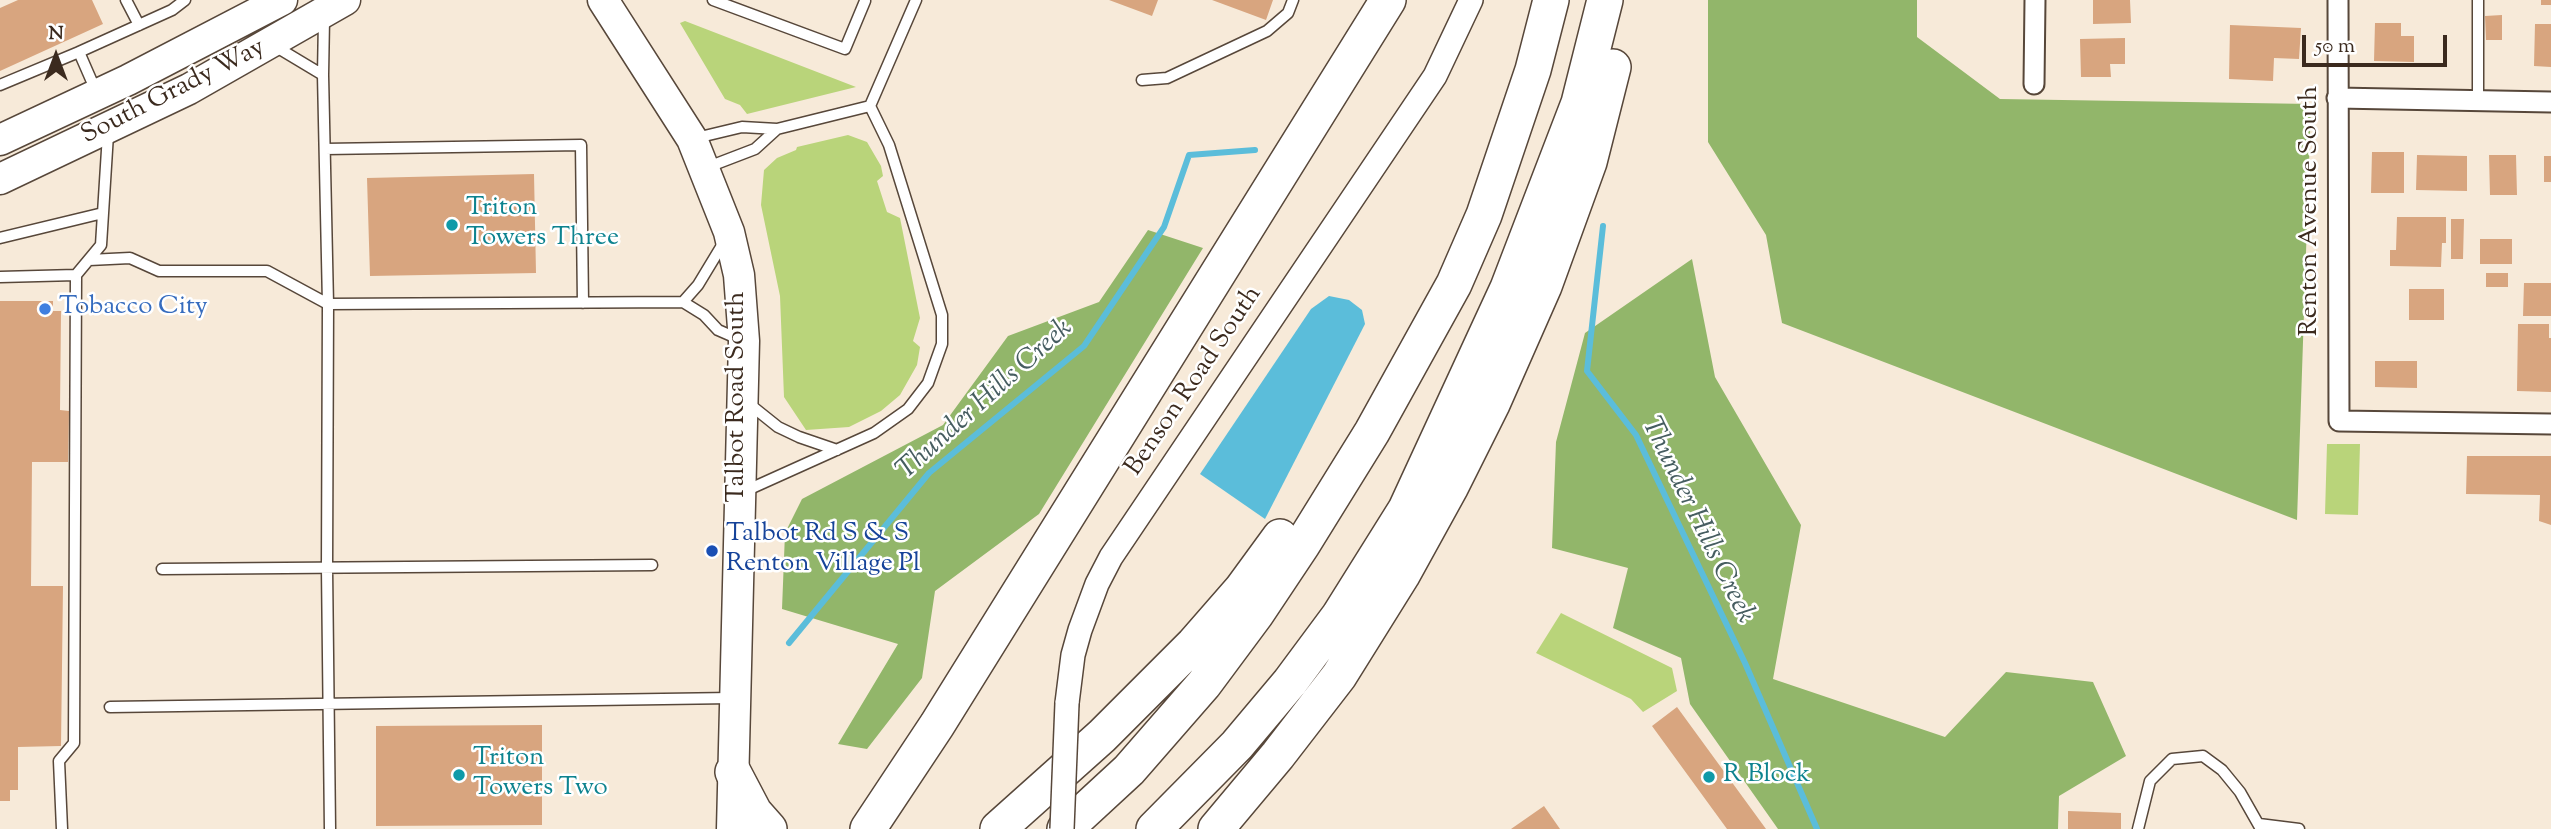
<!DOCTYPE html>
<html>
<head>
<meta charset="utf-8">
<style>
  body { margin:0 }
  #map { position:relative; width:2551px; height:829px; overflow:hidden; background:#f7ead9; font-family:"Sorts Mill Goudy",serif }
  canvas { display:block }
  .north { position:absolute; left:21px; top:21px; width:70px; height:70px; -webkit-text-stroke:5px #fff; paint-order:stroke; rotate:0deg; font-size:19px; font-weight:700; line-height:28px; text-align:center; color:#3b2a1e }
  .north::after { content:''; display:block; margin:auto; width:24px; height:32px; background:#3b2a1e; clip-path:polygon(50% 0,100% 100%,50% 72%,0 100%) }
  .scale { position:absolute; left:2302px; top:35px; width:145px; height:32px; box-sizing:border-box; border:4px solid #3b2a1e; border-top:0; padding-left:9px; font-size:21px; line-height:24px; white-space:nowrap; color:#3b2a1e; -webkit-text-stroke:5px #fff; paint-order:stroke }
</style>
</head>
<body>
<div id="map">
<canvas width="2551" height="829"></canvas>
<div class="north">N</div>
<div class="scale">50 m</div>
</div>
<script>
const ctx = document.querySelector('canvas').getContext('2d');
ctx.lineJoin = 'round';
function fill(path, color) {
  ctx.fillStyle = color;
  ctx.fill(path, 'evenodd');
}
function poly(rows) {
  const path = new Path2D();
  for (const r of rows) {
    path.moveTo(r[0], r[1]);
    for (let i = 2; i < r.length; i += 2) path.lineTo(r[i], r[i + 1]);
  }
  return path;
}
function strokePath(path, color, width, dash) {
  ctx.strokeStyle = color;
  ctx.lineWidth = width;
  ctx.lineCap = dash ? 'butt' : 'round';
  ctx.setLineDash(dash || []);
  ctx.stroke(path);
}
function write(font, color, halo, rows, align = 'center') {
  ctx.font = font + ' "Sorts Mill Goudy",serif';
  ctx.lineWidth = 5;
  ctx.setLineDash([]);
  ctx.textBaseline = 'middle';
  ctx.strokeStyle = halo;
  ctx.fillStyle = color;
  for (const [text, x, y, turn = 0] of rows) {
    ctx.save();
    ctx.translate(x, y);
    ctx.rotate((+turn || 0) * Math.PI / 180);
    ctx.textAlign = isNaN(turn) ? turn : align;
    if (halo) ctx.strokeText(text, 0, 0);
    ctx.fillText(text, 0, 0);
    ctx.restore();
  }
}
const green = poly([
  [685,21,856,87,747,114,740,105,725,99,680,23],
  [848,135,867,142,881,166,883,176,877,181,887,212,900,218,920,318,913,341,920,347,917,365,900,395,881,411,849,427,806,430,784,397,780,296,761,205,764,170,777,158,796,150,797,147],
  [2327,444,2360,444,2358,515,2325,514],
  [1561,613,1672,668,1677,691,1643,712,1631,699,1536,653]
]);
const forest = poly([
  [1708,0,1917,0,1917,37,2000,99,2311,104,2297,520,1782,323,1766,235,1708,142],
  [1148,230,1203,248,1039,514,935,591,922,678,867,749,838,744,898,644,782,609,785,533,802,499,943,425,1008,336,1099,302],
  [1692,259,1715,377,1801,525,1773,679,1945,737,2006,672,2093,682,2126,756,2059,796,2058,829,1778,829,1690,704,1681,658,1613,628,1628,568,1552,548,1556,442,1585,333]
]);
const water = poly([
  [1329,296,1349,300,1362,310,1365,324,1265,519,1200,474,1311,309]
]);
const stream = poly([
  [1603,226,1587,371,1636,435,1745,663,1817,829],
  [789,643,929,473,1084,346,1164,227,1189,155,1255,150]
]);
const building = poly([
  [18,0,92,0,103,24,0,71,0,8],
  [1109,0,1158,0,1152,16],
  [1212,0,1273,0,1266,20],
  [2093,0,2130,0,2131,23,2093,24],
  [2541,0,2551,0,2551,5,2541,5],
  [2502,15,2502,40,2486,40,2485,16],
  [2375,23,2401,23,2401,36,2414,36,2414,62,2374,61],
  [2535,24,2551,24,2551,67,2534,66],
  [2230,25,2301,28,2299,59,2274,58,2273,81,2229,79],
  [2125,38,2125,64,2110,64,2111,77,2081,77,2080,39],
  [2372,152,2404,152,2404,193,2371,193],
  [2417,155,2467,156,2467,191,2416,190],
  [2489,155,2516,155,2517,195,2490,195],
  [2544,156,2551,156,2551,182,2544,182],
  [534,174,536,273,370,276,367,178],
  [2397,217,2446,217,2446,243,2442,243,2441,267,2390,266,2390,250,2396,250],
  [2451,219,2464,219,2463,259,2451,259],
  [2480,239,2512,239,2512,264,2480,264],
  [2486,273,2508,273,2508,287,2486,287],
  [2524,283,2551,283,2551,316,2523,316],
  [2409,289,2444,289,2444,320,2409,320],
  [0,301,53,301,53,311,61,311,60,410,69,411,68,462,32,462,31,586,63,586,61,746,18,747,18,790,10,790,10,801,0,801],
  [2518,324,2549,324,2549,338,2551,338,2551,392,2517,391],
  [2375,361,2417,361,2417,388,2375,387],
  [2467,456,2551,456,2551,525,2539,521,2540,495,2466,494],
  [1677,707,1766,829,1727,829,1652,726],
  [542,725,542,825,376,826,376,726],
  [1544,806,1560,829,1511,829],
  [2068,811,2121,813,2121,829,2068,829]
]);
const service = poly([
  [126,0,139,25],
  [713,0,845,49,865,1],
  [273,45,323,75,324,19],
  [323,75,328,304,327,568,330,829],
  [1142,80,1167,78,1267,31,1288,13,1293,0],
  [0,85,79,52],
  [96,91,79,52,172,10,185,0],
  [2478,101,2478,0],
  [696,138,742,127,777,129,870,106],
  [325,149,581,145,583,303],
  [708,167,755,149,777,129],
  [0,238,103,213],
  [724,242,698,285,683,302,704,315,718,330,741,340],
  [89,260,130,258,159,271,267,271,328,304,683,302],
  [0,277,76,275],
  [748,403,778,427,799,437,837,450],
  [743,492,874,433,908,409,928,383,942,344,942,315,889,145,870,106,916,0],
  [162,569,652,565],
  [110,707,732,698],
  [2259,824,2299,829],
  [62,829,59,761,74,743,76,275,101,245,108,134],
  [2138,829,2150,781,2172,759,2203,756,2222,770,2240,792,2261,829]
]);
const minor = poly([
  [2338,0,2339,421,2551,424],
  [2034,84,2035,0],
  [2337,98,2551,102]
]);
const tertiary = poly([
  [1067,703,1073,655,1080,630,1097,584,1111,557,1435,76,1471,0]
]);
const primary = poly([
  [603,0,692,139,729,232,739,275,744,341,732,829],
  [0,140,128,80,282,0],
  [0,179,189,89,345,0]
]);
const motorway = poly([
  [733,772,754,812,769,829],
  [868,829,937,725,1388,0],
  [998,829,1102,736,1194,644,1242,589,1280,537],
  [1065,829,1129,770,1204,684,1256,614,1302,545,1372,432,1454,284,1484,215,1533,70,1551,0],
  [1154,829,1237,745,1290,682,1339,616,1406,509,1508,288,1579,103,1605,0],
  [1216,829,1278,755,1339,676,1402,575,1451,486,1492,404,1544,286,1589,162,1613,67]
]);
const tertiaryBridge = poly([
  [1062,829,1067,703]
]);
const markers = [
  [452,225,7,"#0f9aa8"],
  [45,309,7,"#3f7fe0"],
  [712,551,7,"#1a4fb4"],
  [459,775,7,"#0f9aa8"],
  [1709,777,7,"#0f9aa8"]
];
const streetNames = [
  ["South Grady Way",174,93,-27],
  ["Renton Avenue South",2312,211,-90],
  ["Benson Road South",1195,382,-56],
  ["Talbot Road South",739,397,-90]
];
const cultureNames = [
  ["Triton",466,210],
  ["Towers Three",466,240],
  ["Triton",473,760],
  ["Towers Two",473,790],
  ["R Block",1723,777]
];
const shopNames = [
  ["Tobacco City",59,309]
];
const transitNames = [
  ["Talbot Rd S & S",726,536],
  ["Renton Village Pl",726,566]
];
const waterNames = [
  ["Thunder Hills Creek",986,401,-42],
  ["Thunder Hills Creek",1696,521,64]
];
fill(green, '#b9d47a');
fill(forest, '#92b66a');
fill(water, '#5bbdda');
strokePath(stream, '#5bbdda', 6);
fill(building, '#d8a57f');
strokePath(service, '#57473a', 13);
strokePath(minor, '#57473a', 23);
strokePath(tertiary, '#57473a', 26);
strokePath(primary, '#57473a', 33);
strokePath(motorway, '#57473a', 38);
strokePath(service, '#fff', 10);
strokePath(minor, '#fff', 19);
strokePath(tertiary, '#fff', 23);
strokePath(primary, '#fff', 30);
strokePath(motorway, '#fff', 35);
strokePath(tertiaryBridge, '#57473a', 26, []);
strokePath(tertiaryBridge, '#fff', 23);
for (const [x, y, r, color] of markers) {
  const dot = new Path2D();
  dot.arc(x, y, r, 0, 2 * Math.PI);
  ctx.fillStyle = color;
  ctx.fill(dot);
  strokePath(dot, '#fff', 2.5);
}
write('26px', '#3b2a1e', '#fff', streetNames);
write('26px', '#0d838f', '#fff', cultureNames, 'left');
write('26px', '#366cbe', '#fff', shopNames, 'left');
write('26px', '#164399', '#fff', transitNames, 'left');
write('italic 28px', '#465d60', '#fff', waterNames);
</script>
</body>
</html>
